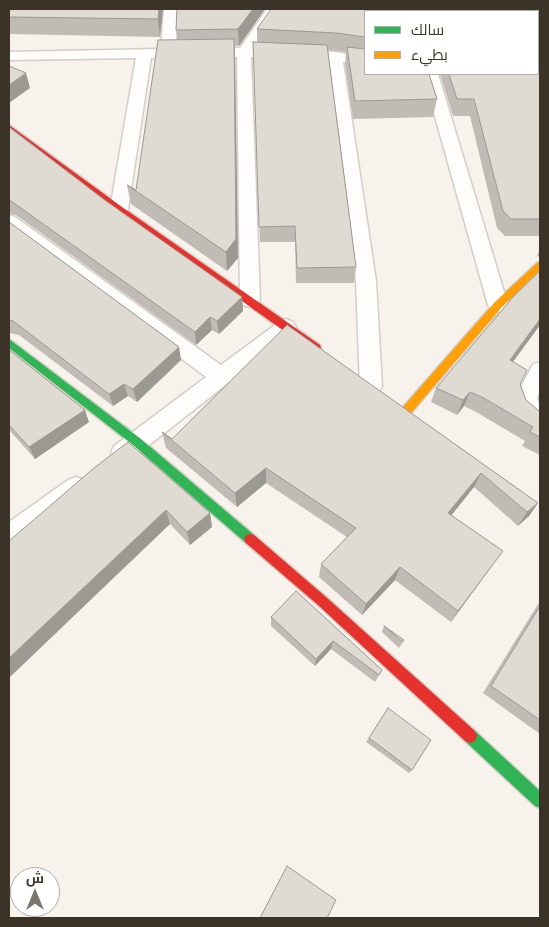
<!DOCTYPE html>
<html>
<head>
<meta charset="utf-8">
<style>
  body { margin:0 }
  #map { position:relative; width:549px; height:927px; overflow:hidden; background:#f7f2ec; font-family:Lora,Cairo,serif }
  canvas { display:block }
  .frame { position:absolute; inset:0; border:10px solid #3b3328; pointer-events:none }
  .legend { position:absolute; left:364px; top:10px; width:175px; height:65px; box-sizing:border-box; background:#fff; border:1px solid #b1ada9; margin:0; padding:6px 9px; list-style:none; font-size:15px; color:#3b3328 }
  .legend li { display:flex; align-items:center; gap:10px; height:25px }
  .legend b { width:25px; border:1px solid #b1ada9 }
  .north { position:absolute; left:10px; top:867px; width:50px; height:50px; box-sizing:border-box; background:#fff; border:1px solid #b1ada9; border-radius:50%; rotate:0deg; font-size:14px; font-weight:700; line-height:20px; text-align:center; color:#3b3328 }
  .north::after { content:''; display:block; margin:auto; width:18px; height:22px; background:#7d766d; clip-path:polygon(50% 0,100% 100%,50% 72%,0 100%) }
</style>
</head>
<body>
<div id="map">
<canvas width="549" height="927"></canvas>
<div class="frame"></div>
<ul class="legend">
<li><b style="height:6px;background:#30b455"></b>سالك</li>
<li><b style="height:6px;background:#ff9f0a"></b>بطيء</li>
</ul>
<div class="north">ش</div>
</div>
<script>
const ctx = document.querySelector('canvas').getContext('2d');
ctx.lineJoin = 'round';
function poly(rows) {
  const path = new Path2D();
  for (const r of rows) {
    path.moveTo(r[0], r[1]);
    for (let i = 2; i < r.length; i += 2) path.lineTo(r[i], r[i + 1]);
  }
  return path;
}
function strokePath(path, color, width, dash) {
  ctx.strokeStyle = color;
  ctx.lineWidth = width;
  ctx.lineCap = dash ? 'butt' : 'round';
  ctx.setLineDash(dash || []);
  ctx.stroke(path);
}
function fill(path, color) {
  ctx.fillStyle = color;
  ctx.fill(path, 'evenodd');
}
const street = poly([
  [164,9,178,9,176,49,240,48,267,9,281,9,254,48,335,52,365,57,365,65,343,62,376,281,382,387,378,393,371,395,364,393,360,387,356,281,328,60,251,57,260,300,257,305,250,307,243,305,240,300,237,57,151,58,128,209,125,213,119,215,113,213,110,209,136,58,9,60,9,52,161,49,164,9],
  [423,74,438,74,508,305,505,310,498,312,491,310,488,305,423,74],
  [9,215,15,217,221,365,279,322,286,319,293,322,296,327,293,332,130,460,122,462,114,460,111,453,114,446,206,377,9,230,9,215],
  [540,362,540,391,537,398,540,405,540,427,532,424,520,413,515,398,533,364,540,362],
  [76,477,84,480,87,487,84,494,17,544,9,547,9,522,68,480,76,477]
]);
const fast = poly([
  [9,339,141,439,254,535,256,539,254,543,250,544,246,543,133,445,9,348,9,339],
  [470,729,475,731,540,791,540,808,535,806,465,741,463,736,465,731,470,729]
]);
const slow = poly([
  [540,262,540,270,501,308,411,413,403,413,402,410,403,407,495,302,537,263,540,262]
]);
const jam = poly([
  [9,125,122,207,320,345,321,348,320,351,312,351,116,211,9,131,9,125],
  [250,534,254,535,326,597,475,731,477,736,475,741,470,743,465,741,318,605,246,543,244,539,246,535,250,534]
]);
const wall = poly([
  [9,9,163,9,160,37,9,34],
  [177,9,265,9,239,46,235,46,238,258,227,271,131,204,127,185,136,190,177,40,176,30],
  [468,9,540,9,540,27,538,26,538,11,469,11],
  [365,11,365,74,437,99,433,117,353,119,345,64,346,52,328,50,356,267,354,283,296,283,295,242,260,242,253,42,257,43,257,29],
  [538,54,540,54,539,62,540,62,540,236,505,236,497,228,470,116,453,116,440,74,538,74],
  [9,127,106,201,242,297,243,311,219,334,212,330,196,345,16,215,9,214],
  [9,222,179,347,181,360,137,402,128,396,113,406,19,335,9,333],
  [540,248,540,257,537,256],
  [540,271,540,325,513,362,526,400,539,411,540,411,540,455,522,446,525,441,476,412,464,406,457,415,431,402,436,388],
  [287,325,538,503,529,516,518,526,474,487,451,515,503,551,494,563,451,622,395,580,362,615,319,577,321,564,347,537,266,483,237,507,166,448,162,432,172,439],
  [9,350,89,422,35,459,10,431,9,431],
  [94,468,210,513,212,527,190,545,170,524],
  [296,591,382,670,375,682,331,649,315,666,271,626,271,617],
  [540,601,540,734,483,693],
  [384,626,404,640,399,648,382,632],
  [388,708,412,770,409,773,366,742]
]);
const shadedWall = poly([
  [159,9,163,9,160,37,158,19],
  [253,9,265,9,239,46,238,29],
  [234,39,235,59,238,258,227,271,226,252],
  [26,73,30,88,9,103,9,85],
  [242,297,243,311,219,334,217,321],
  [210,317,212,330,196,345,195,332],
  [540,319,540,325,503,375,510,360],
  [179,347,181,360,137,402,133,389],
  [124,384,128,396,113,406,109,394],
  [470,392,464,406,457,415,463,400],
  [85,410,89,422,35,459,29,447],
  [266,468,266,483,237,507,235,493],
  [481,473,474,487,442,527,448,513],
  [538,503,529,516,518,526,527,512],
  [166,510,170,524,9,678,9,658],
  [210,513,212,527,190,545,187,532],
  [503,551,494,563,451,622,458,611],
  [400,567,395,580,362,615,366,604],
  [333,641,331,649,315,666,316,659]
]);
const building = poly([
  [9,9,159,9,158,19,9,17,9,9],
  [177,9,253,9,238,29,176,30,177,9],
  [271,9,374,9,375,11,365,11,365,37,336,33,257,29,271,9],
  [476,9,516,9,516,11,476,11,476,9],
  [234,39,236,239,226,252,127,185,136,190,158,40,234,39],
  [253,42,327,45,356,267,297,268,295,226,259,227,253,42],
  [347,47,365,49,365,74,429,74,437,99,355,101,347,47],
  [538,62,540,62,540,219,511,219,503,211,474,99,457,99,449,74,538,74,538,62],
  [9,66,26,73,9,85,9,66],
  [9,127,106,201,242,297,217,321,210,317,195,332,11,201,9,201,9,127],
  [9,222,179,347,133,389,124,384,109,394,13,321,9,320,9,222],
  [540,271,540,319,510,360,527,370,520,384,526,400,539,411,540,411,540,437,530,432,533,427,482,397,470,392,463,400,436,388,514,296,540,271],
  [287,325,538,503,527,512,481,473,448,513,503,551,458,611,400,567,366,604,321,564,356,528,266,468,235,493,162,432,172,439,287,325],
  [9,350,85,410,29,447,9,425,9,350],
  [128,442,210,513,187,532,166,510,9,658,9,541,94,468,128,442],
  [296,591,382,670,379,675,333,641,316,659,271,617,296,591],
  [540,606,540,720,491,686,540,606],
  [384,626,404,640,403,642,384,626],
  [388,708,431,740,412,770,369,738,388,708],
  [287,866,336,900,327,918,260,918,287,866]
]);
strokePath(street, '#d4cec6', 3);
strokePath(fast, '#d4cec6', 3);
strokePath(slow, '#d4cec6', 3);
strokePath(jam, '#d4cec6', 3);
fill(street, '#fefdfc');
fill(fast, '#30b455');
fill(slow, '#ff9f0a');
fill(jam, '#e5322d');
fill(wall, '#c0bcb5');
fill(shadedWall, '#9c9993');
fill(building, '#dfdbd2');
strokePath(building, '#9c9993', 1);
</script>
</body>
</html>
